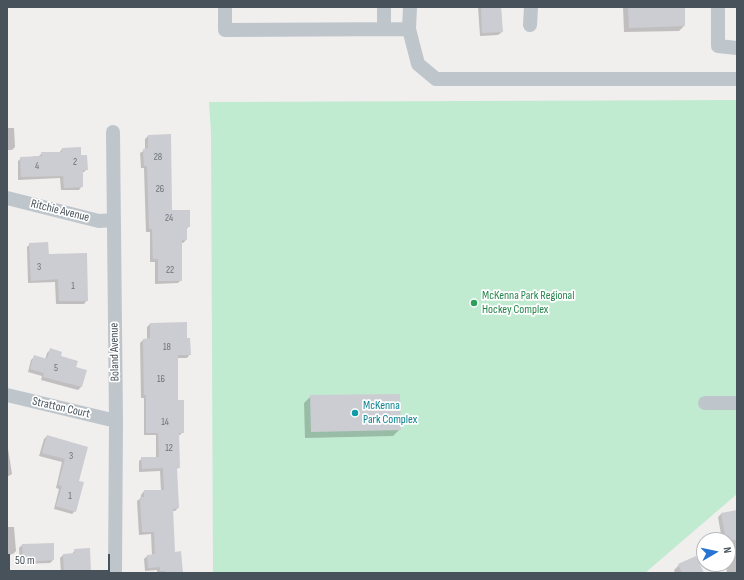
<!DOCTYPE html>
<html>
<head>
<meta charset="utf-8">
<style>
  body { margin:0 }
  #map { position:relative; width:744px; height:580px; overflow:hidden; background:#f1eeee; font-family:"Sofia Sans Condensed",sans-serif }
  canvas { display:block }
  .frame { position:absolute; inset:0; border:8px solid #48525a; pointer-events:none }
  .north { position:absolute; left:696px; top:532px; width:40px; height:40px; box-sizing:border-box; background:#fff; border:1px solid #b6babd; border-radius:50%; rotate:81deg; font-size:11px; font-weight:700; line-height:16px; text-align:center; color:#48525a }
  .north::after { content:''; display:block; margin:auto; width:14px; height:18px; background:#2774d2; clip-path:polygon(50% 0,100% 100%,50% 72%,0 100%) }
  .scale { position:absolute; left:8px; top:554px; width:102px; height:18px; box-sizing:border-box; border:2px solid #48525a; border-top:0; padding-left:5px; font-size:12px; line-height:14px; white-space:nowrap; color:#48525a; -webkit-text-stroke:3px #fff; paint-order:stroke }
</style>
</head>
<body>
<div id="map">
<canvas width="744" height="580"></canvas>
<div class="frame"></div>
<div class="north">N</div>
<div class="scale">50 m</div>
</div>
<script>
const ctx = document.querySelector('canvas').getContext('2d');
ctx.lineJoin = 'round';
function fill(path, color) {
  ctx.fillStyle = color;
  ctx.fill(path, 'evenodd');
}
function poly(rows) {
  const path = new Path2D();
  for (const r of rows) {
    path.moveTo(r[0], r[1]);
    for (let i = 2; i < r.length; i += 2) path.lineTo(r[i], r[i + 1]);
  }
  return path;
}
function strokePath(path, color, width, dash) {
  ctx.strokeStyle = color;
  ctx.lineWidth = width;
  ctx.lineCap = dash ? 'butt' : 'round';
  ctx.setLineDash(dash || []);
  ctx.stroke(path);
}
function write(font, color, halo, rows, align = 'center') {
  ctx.font = font + ' "Sofia Sans Condensed",sans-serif';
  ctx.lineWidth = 3.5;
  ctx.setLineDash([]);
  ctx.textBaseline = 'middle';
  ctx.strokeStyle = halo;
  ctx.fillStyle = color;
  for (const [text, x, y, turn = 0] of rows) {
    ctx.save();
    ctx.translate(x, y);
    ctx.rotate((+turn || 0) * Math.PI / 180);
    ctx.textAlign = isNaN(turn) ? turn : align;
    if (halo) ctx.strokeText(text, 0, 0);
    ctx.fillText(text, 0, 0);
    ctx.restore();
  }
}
const green = poly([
  [737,100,737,494,645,573,213,573,211,133,209,102]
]);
const shadow = poly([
  [478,7,501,7,502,32,498,35,480,36],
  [623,7,684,7,684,26,679,31,624,32],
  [7,128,14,128,15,147,12,150,7,150],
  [170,135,171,211,189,226,186,230,186,240,183,243,181,243,181,280,178,283,155,284,155,262,150,262,150,232,146,232,144,168,141,168,140,153,145,150,145,139,148,136],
  [62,149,80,156,87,169,84,172,82,172,82,186,79,190,61,190,60,178,18,180,18,161,21,158,39,156,42,153,59,153],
  [30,244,48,255,87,300,84,304,56,304,55,282,28,283,27,247],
  [150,324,186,339,190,354,187,358,177,358,177,401,183,432,180,435,178,435,179,467,176,470,178,508,175,511,172,511,174,553,182,573,157,573,157,570,145,571,144,559,147,556,152,555,151,534,139,535,137,501,141,498,141,495,144,491,161,491,160,471,139,472,139,461,142,458,156,458,156,435,144,435,144,398,141,398,140,343,143,340,147,339,147,327],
  [50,350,75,368,81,387,78,390,41,380,42,376,28,372,31,360,34,357,45,360,47,353],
  [311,396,400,429,393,436,305,438,304,403],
  [47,436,87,447,78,481,75,511,72,514,54,509,59,489,56,488,62,462,39,456,44,439],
  [7,442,12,474,7,477],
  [737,511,737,573,727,573,726,567,727,564,728,564,728,540,722,540,718,517,721,514],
  [7,527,14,527,16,551,13,554,7,555],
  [22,545,53,560,50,563,20,564,19,548],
  [75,550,90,573,61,573,60,558,63,555,72,554],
  [679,565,703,573,675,573,674,570]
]);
const building = poly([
  [481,7,501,7,503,32,482,33],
  [628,7,685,7,685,26,629,28],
  [171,134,172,210,190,210,190,227,187,227,187,240,182,240,182,281,158,281,158,259,153,259,152,229,149,229,147,166,144,166,143,149,148,148,148,135],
  [81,147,81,155,87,155,88,170,83,170,83,187,64,188,63,176,21,177,20,157,42,156,41,152,62,152,62,148],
  [48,242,49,254,87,253,88,301,59,301,58,279,31,281,29,243],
  [187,322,187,338,190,338,191,355,178,355,178,400,184,400,184,433,179,433,180,468,177,468,179,508,173,509,175,552,181,551,183,573,165,573,165,571,160,571,160,567,148,568,147,555,155,554,154,532,142,532,140,497,144,497,144,490,164,490,163,468,142,469,141,457,159,457,158,433,146,433,146,395,144,395,143,339,150,338,150,323],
  [50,348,62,352,61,356,78,361,76,367,87,370,82,387,43,377,44,373,30,369,34,355,47,359],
  [400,394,401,430,311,432,310,395],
  [47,435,88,447,79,481,84,482,76,512,56,506,62,486,58,485,65,459,42,453],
  [737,510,737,540,726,540,721,513],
  [54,543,54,560,23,562,22,544],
  [90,548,91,573,64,573,63,554,75,553,74,549],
  [696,556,704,573,682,573,678,564]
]);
const minor = poly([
  [225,7,225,30,409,29],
  [384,7,384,29],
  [410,7,409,29,418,64,436,79,737,79],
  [718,7,718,46,737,48],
  [530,25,531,7],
  [113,132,116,421,115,573],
  [7,198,99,221,114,220],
  [7,395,116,421],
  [705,403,737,403]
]);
const markers = [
  [474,303,4,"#2e9e5b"],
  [355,413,4,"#0f9aa8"]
];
const numberNames = [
  ["28",158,157],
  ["2",75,162],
  ["4",37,166],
  ["26",160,189],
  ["24",169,218],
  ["3",39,267],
  ["22",170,270],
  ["1",73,286],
  ["18",167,347],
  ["5",56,368],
  ["16",161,379],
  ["14",165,422],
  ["12",169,448],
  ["3",71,456],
  ["1",70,496]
];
const streetNames = [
  ["Ritchie Avenue",60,211,14],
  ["Boland Avenue",115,352,-91],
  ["Stratton Court",61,408,13]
];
const leisureNames = [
  ["McKenna Park Regional",482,296],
  ["Hockey Complex",482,310]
];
const cultureNames = [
  ["McKenna",363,406],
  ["Park Complex",363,420]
];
fill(green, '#c0ebd0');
fill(shadow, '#0003');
fill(building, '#cccdd2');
strokePath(minor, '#bec6cc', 14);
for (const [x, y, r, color] of markers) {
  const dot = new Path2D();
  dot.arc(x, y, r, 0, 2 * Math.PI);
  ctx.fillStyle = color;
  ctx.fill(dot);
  strokePath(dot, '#fff', 1.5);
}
write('10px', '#697178', null, numberNames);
write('12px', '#48525a', '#fff', streetNames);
write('12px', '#27864d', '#fff', leisureNames, 'left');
write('12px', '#0d838f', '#fff', cultureNames, 'left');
</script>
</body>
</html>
